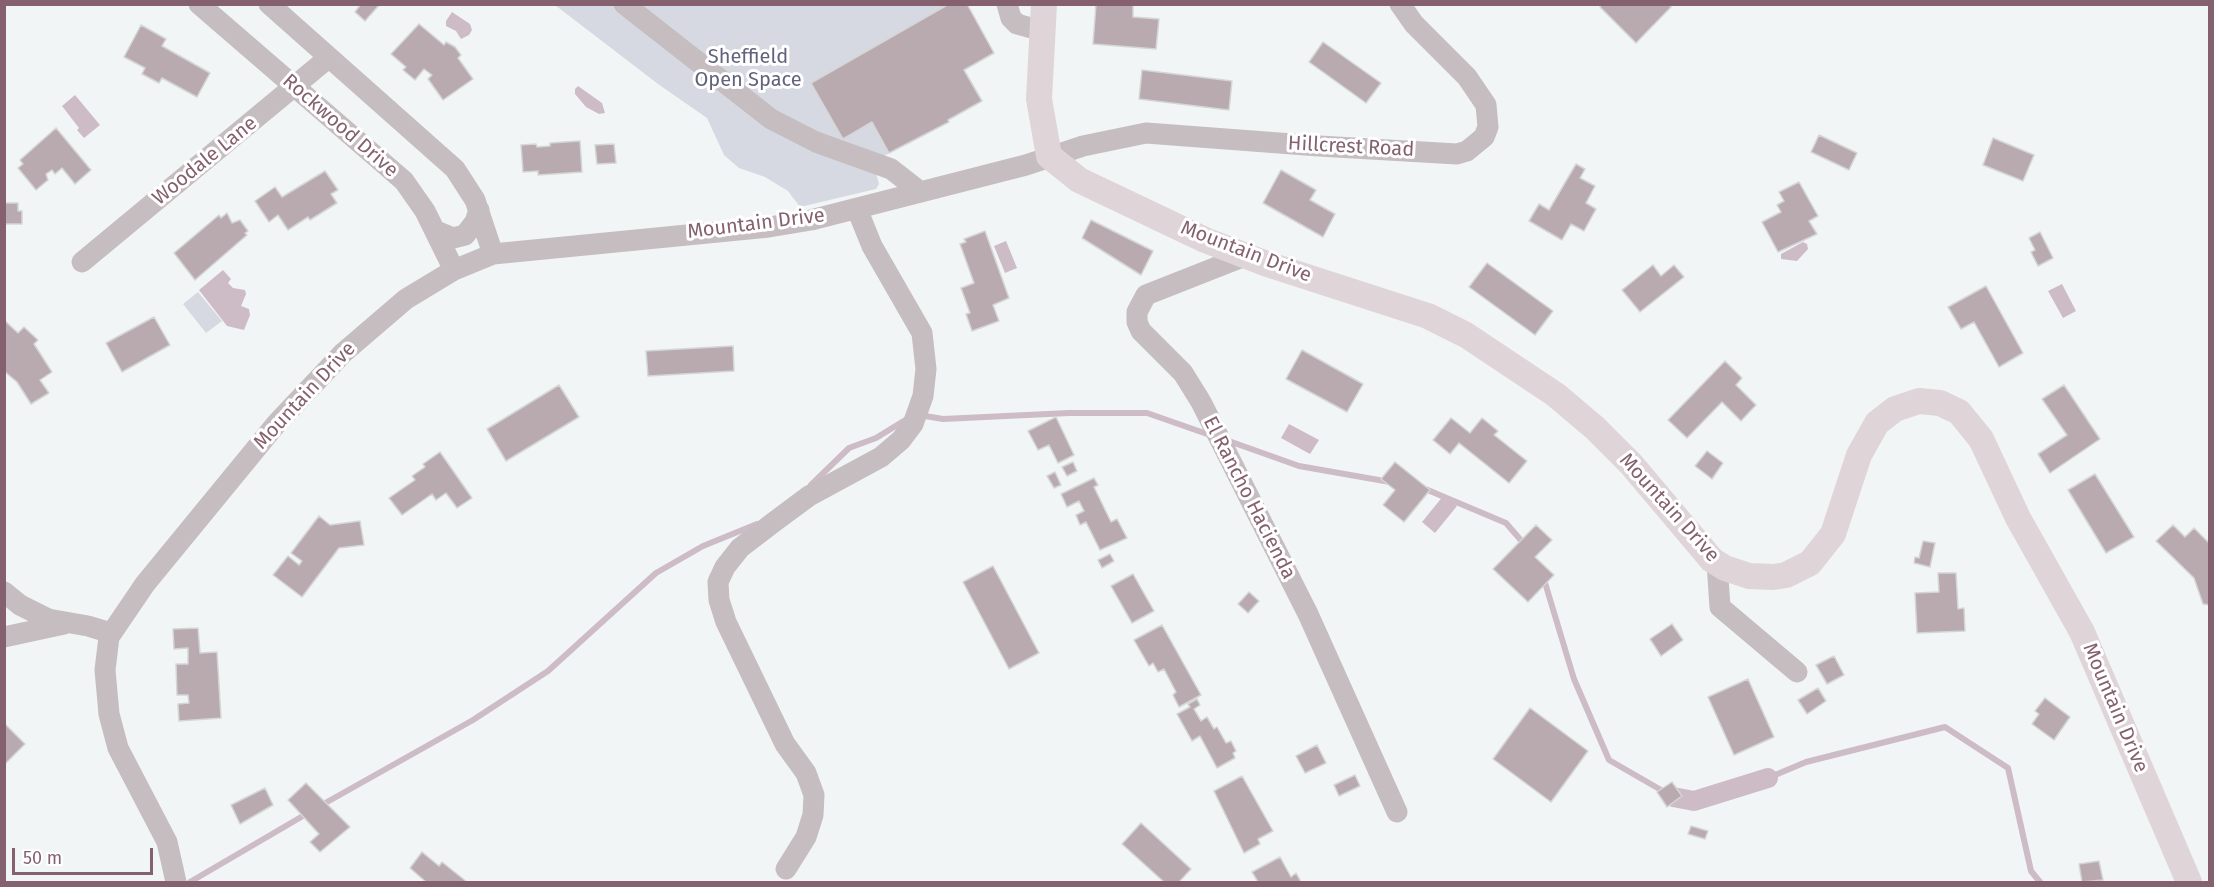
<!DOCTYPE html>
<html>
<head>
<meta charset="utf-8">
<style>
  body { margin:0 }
  #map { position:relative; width:2214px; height:887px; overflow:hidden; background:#f1f5f5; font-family:"Fira Sans",sans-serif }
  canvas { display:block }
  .frame { position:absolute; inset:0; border:6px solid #85616f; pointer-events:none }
  .scale { position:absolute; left:12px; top:848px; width:141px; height:27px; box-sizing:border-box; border:3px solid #85616f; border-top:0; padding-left:8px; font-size:18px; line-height:21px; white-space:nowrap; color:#85616f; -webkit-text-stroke:4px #fff; paint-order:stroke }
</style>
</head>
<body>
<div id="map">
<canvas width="2214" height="887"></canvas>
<div class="frame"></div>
<div class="scale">50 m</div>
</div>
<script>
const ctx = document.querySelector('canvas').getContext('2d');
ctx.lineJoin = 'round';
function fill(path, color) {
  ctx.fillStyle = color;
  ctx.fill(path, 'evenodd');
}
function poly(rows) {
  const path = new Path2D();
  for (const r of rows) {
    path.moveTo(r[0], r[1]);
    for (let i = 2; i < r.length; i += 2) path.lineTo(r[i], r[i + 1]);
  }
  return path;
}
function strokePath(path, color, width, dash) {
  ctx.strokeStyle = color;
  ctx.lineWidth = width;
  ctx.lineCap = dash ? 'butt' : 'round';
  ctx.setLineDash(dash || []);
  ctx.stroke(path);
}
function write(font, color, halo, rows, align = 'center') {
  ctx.font = font + ' "Fira Sans",sans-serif';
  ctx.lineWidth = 6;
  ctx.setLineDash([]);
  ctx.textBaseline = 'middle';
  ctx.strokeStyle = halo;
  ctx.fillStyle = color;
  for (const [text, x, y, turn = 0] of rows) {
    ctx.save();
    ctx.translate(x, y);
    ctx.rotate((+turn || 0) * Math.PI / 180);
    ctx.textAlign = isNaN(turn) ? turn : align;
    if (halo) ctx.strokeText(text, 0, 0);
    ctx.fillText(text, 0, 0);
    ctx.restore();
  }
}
const green = poly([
  [555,5,949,5,811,83,843,138,872,122,889,153,884,156,876,173,879,184,876,189,800,207,788,191,765,177,739,168,724,155,707,118,658,84],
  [198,292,222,321,206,333,183,304]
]);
const water = poly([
  [452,12,470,24,472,30,469,35,461,39,456,31,446,26,446,21],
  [578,86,602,103,605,113,599,114,586,107,575,94,575,89],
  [75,95,100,125,84,138,77,130,79,128,62,106],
  [1006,241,1017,268,1005,273,994,246],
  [1803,242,1807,244,1808,249,1797,261,1781,259,1781,254],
  [223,270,231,279,228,283,233,288,245,290,246,294,241,306,249,309,250,315,244,330,227,326,199,290],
  [2062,284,2076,311,2063,318,2048,291],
  [1289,424,1319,440,1310,454,1281,438],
  [1444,495,1457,506,1435,533,1422,522]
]);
const stream = poly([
  [919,415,943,419,1069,413,1147,413,1210,435],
  [1226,440,1299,466,1390,482],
  [811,485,849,448,876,438,907,419],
  [1423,488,1506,523,1525,545],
  [1543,576,1574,679,1609,760,1668,794],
  [1768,778,1806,762,1945,727,2008,768,2031,871,2040,882],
  [320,806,473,720,548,671,656,573,703,546,757,524],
  [190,882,308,813]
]);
const canal = poly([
  [1673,797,1694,801,1768,778]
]);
const building = poly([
  [361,4,380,4,365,21,355,12,361,4],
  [949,4,967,4,994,53,964,70,982,101,948,120,949,122,889,153,872,122,843,139,811,83,949,4],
  [1096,4,1133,4,1133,17,1159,19,1156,49,1093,44,1096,4],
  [1602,4,1669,4,1671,7,1636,43,1600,7,1602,4],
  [419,24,444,45,446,42,455,47,461,55,458,58,473,79,443,100,428,79,432,75,424,69,415,80,403,70,406,67,391,54,419,24],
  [141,25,166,39,162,46,210,73,197,97,162,78,159,83,142,74,145,68,124,57,141,25],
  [1323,42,1381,83,1366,103,1309,62,1323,42],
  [1142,70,1232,81,1229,110,1139,99,1142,70],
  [56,128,91,170,75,184,62,168,55,174,52,170,46,174,48,180,36,190,18,168,23,164,20,160,56,128],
  [1819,135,1857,153,1849,170,1811,152,1819,135],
  [1993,138,2034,155,2023,181,1983,165,1993,138],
  [580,141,582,172,538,175,538,171,523,172,521,145,536,144,537,147,550,146,550,143,580,141],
  [614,144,616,163,597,164,595,145,614,144],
  [1576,164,1585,169,1580,178,1595,186,1586,203,1596,209,1584,231,1571,224,1562,240,1529,221,1539,204,1549,210,1576,164],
  [1281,170,1316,190,1310,200,1335,214,1323,237,1263,203,1281,170],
  [325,171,338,190,331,194,337,203,310,220,308,217,288,230,278,215,269,222,255,201,275,187,282,197,325,171],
  [1799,182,1818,216,1809,221,1817,234,1778,252,1762,222,1781,212,1777,205,1784,201,1779,192,1799,182],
  [4,203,18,203,18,211,22,211,22,224,4,224,4,203],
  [227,213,232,223,240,220,248,231,245,233,247,235,195,280,174,253,219,215,221,218,227,213],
  [1091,220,1153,251,1141,275,1082,238,1091,220],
  [985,231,1009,298,993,305,999,321,972,331,966,314,970,313,961,288,974,283,960,244,966,242,964,239,985,231],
  [2040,232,2053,258,2038,266,2031,252,2035,250,2029,238,2040,232],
  [1487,263,1553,311,1535,335,1469,287,1487,263],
  [1653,265,1661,276,1674,265,1684,277,1640,312,1622,290,1653,265],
  [1986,286,2023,353,1999,367,1974,322,1961,329,1948,307,1986,286],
  [154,317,170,345,122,372,106,343,154,317],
  [4,320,18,333,24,327,38,340,34,344,52,372,40,380,49,393,31,404,17,382,4,371,4,320],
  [733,346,734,371,648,376,646,351,733,346],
  [1302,350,1363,384,1347,412,1286,379,1302,350],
  [1725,361,1742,378,1736,385,1756,405,1741,421,1722,402,1687,438,1668,420,1725,361],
  [559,385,579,417,506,461,487,429,559,385],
  [2064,385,2100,439,2050,473,2038,454,2067,435,2042,399,2064,385],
  [1056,417,1074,455,1058,463,1049,445,1038,450,1028,431,1056,417],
  [1451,418,1470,433,1482,418,1498,431,1494,435,1527,461,1509,483,1459,443,1450,454,1433,440,1451,418],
  [1707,451,1723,463,1712,479,1695,466,1707,451],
  [440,452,472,498,457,508,446,493,436,500,432,494,402,515,389,498,415,480,412,476,425,467,423,464,440,452],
  [1073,462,1077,471,1067,476,1062,467,1073,462],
  [1395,462,1430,490,1404,522,1383,505,1395,490,1381,479,1395,462],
  [1055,472,1061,485,1054,488,1047,476,1055,472],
  [2095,474,2134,537,2106,553,2068,490,2095,474],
  [1094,478,1098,485,1094,487,1111,522,1117,519,1127,538,1100,550,1086,522,1080,525,1076,515,1084,511,1079,501,1067,507,1061,494,1094,478],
  [319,516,330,525,360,521,364,545,339,548,302,597,273,575,288,556,299,565,302,561,291,553,319,516],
  [1536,525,1552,540,1535,557,1554,575,1528,602,1493,569,1536,525],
  [2173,525,2185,537,2194,528,2210,544,2210,605,2203,604,2194,578,2156,541,2173,525],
  [1923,541,1935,543,1930,567,1914,563,1915,557,1919,558,1923,541],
  [1110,554,1114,561,1102,568,1098,560,1110,554],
  [993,566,1039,653,1009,669,963,582,993,566],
  [1938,573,1956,573,1958,609,1964,608,1965,631,1917,633,1915,593,1939,592,1938,573],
  [1133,574,1154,611,1132,623,1111,586,1133,574],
  [1249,592,1259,601,1248,613,1238,604,1249,592],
  [1672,624,1683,640,1661,656,1650,639,1672,624],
  [1162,625,1201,695,1179,707,1173,695,1176,692,1164,669,1158,672,1153,663,1149,666,1134,640,1162,625],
  [198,628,200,653,217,652,221,718,179,721,178,704,189,703,188,695,177,695,176,664,188,664,188,648,174,649,173,629,198,628],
  [1834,656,1844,675,1827,684,1816,665,1834,656],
  [1748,679,1774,737,1734,755,1708,697,1748,679],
  [1818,688,1826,701,1807,714,1798,700,1818,688],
  [2045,698,2070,717,2054,740,2032,724,2039,714,2035,711,2045,698],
  [1197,699,1200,705,1194,709,1201,721,1207,717,1214,729,1217,727,1226,743,1231,741,1236,751,1233,753,1235,758,1217,768,1200,736,1192,741,1177,714,1190,707,1188,704,1197,699],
  [1530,708,1588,751,1551,802,1493,759,1530,708],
  [4,723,25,744,4,765,4,723],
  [1317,745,1326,763,1305,773,1296,756,1317,745],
  [1355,775,1360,786,1339,796,1334,785,1355,775],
  [1242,776,1273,831,1258,839,1260,844,1244,853,1214,791,1242,776],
  [1672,782,1682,796,1667,807,1657,792,1672,782],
  [306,783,350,827,320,852,310,842,319,834,288,800,306,783],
  [265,788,273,805,240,824,231,805,265,788],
  [1141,823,1191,869,1179,882,1164,882,1122,844,1141,823],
  [1691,826,1708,831,1705,839,1688,834,1691,826],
  [422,852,439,866,442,862,467,882,426,882,410,868,422,852],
  [1280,857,1291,877,1296,873,1301,882,1258,882,1252,872,1280,857],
  [2099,861,2103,880,2082,882,2079,864,2099,861]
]);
const minor = poly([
  [199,4,404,181,425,211,454,270],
  [269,4,455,169,475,200,493,254],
  [624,4,771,119,816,142,891,169,918,190],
  [1007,4,1011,18,1017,24,1042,31],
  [436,231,453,238,465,235,475,222,479,210],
  [1245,256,1146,295,1137,312,1137,322,1141,331,1183,373,1201,402,1308,614,1397,812],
  [82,262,327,59],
  [1717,563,1720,607,1797,672],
  [4,592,20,605,48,619,88,626,111,633],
  [4,637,64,624],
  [786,869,806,837,813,815,814,795,806,773,785,744,726,622,719,600,718,582,725,567,740,548,774,522,809,496,881,457,901,440,913,424,923,396,926,369,922,333,872,246,857,209],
  [176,882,167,842,118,748,109,714,105,670,109,637,145,584,277,423,343,353,406,299,454,270,493,254,769,227,811,220,1026,165,1083,146,1146,133,1319,146,1457,154,1467,151,1484,137,1488,127,1486,105,1467,77,1414,24,1400,4]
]);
const major = poly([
  [1044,4,1039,99,1049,156,1079,180,1205,240,1267,264,1428,316,1466,335,1556,395,1595,428,1631,464,1712,560,1725,568,1749,576,1773,577,1786,575,1810,563,1833,534,1859,455,1877,423,1895,409,1919,401,1940,403,1959,412,1981,439,2018,518,2082,632,2189,882]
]);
const parkNames = [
  ["Sheffield",748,57],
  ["Open Space",748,80]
];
const streetNames = [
  ["Rockwood Drive",340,126,41],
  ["Hillcrest Road",1351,147,3],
  ["Woodale Lane",205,161,-39],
  ["Mountain Drive",756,224,-7],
  ["Mountain Drive",1246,252,21],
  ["Mountain Drive",305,396,-47],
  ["El Rancho Hacienda",1249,498,63],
  ["Mountain Drive",1669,508,48],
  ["Mountain Drive",2115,708,67]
];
fill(green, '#d7d9e2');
fill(water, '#cdbcc6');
strokePath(stream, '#cdbcc6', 6);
strokePath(canal, '#cdbcc6', 20);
fill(building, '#b9aab0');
strokePath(building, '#d4d6d6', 1.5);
strokePath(minor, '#c6bdc0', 21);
strokePath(major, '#dfd5d9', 26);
write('20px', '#61627b', '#fff', parkNames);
write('20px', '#85616f', '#fff', streetNames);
</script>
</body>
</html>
